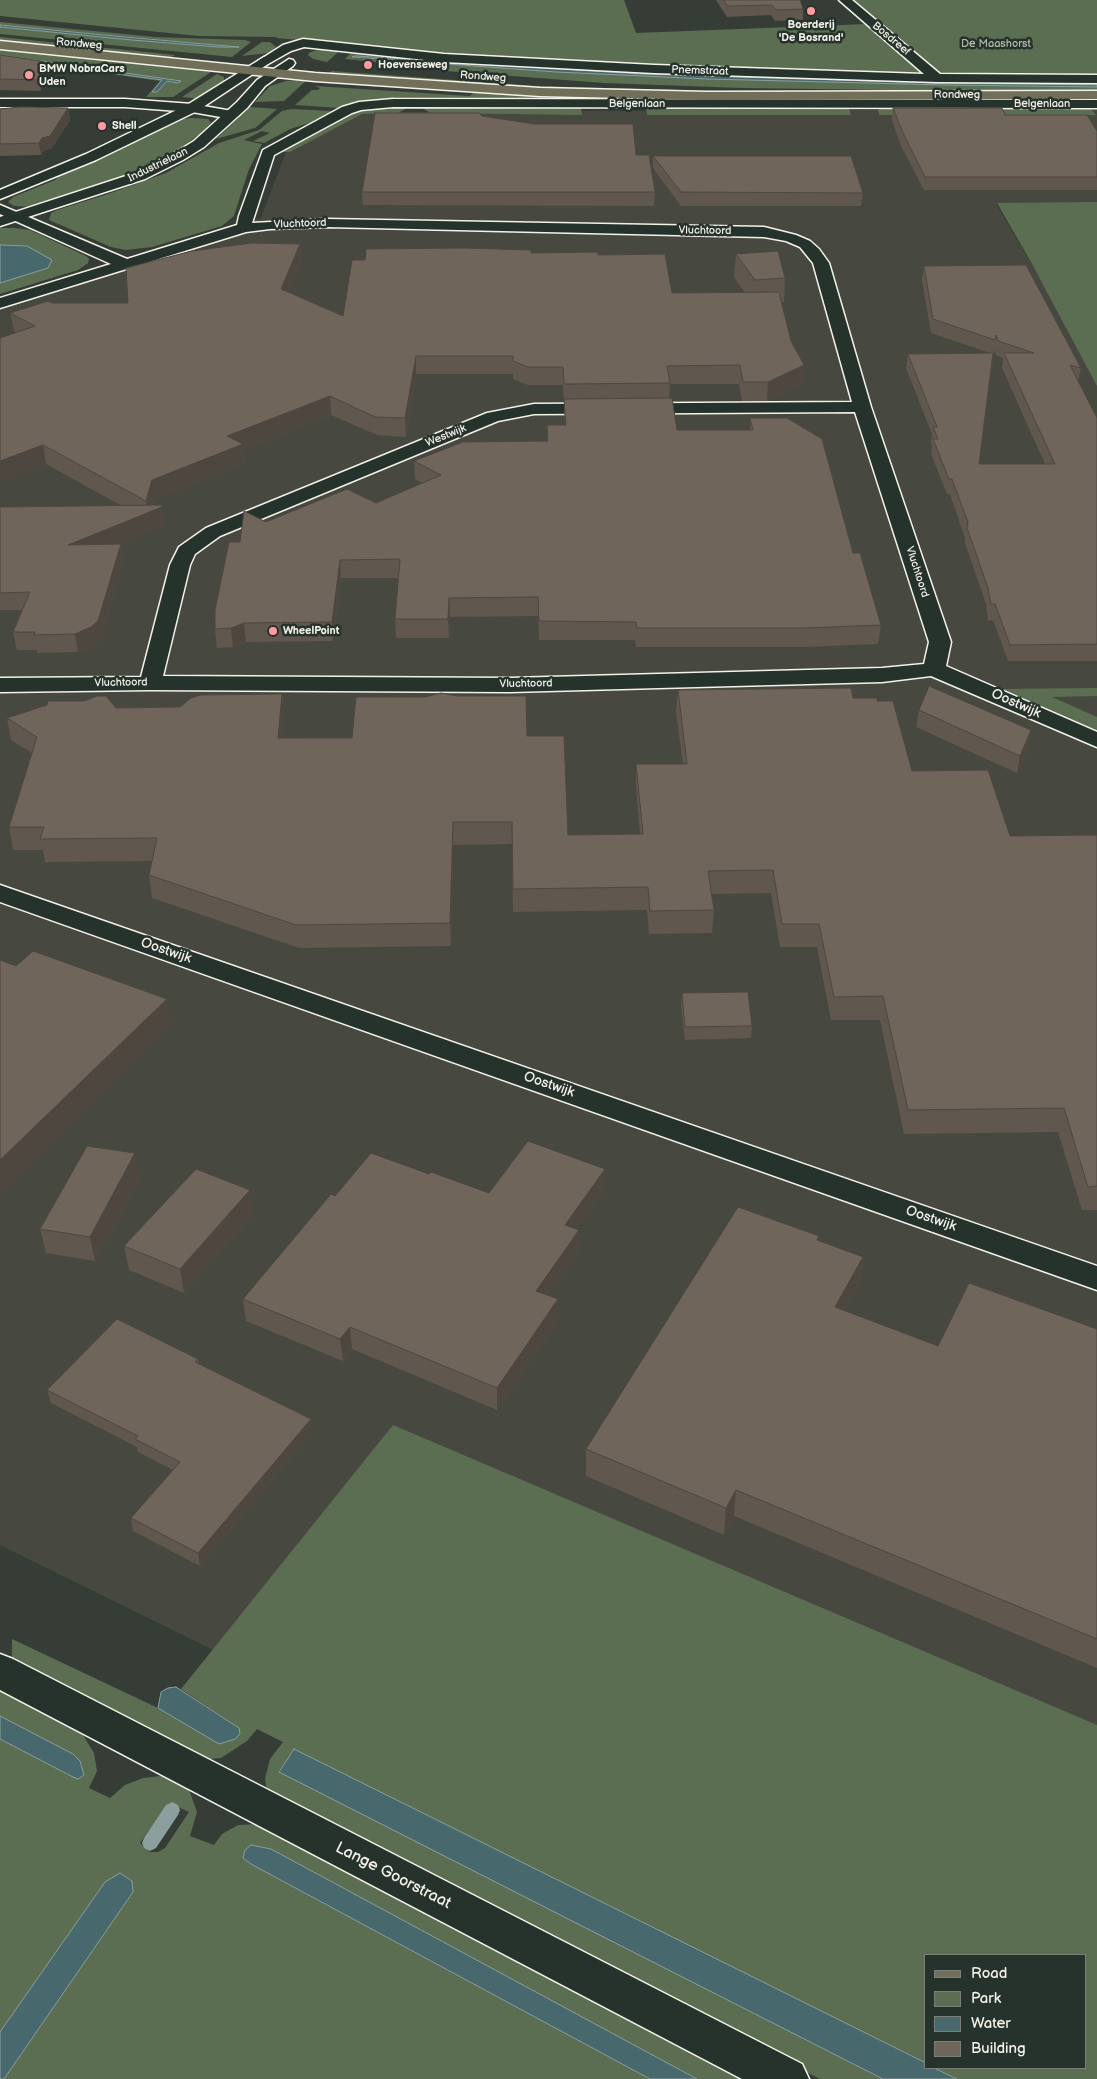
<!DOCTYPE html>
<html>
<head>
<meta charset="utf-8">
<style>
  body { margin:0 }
  #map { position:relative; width:1097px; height:2079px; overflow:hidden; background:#353d36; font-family:"Balsamiq Sans",sans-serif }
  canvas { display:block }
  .legend { position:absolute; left:924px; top:1954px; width:162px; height:115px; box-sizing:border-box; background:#26332d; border:1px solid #787f78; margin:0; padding:6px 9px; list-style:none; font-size:15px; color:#f4f1e8 }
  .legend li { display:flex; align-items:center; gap:10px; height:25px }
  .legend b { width:25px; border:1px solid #787f78 }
</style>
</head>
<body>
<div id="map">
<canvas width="1097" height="2079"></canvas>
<ul class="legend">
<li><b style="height:6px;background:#716e59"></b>Road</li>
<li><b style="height:14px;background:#5c6e51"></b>Park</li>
<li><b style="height:14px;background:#47696d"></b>Water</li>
<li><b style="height:14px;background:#70655b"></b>Building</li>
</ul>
</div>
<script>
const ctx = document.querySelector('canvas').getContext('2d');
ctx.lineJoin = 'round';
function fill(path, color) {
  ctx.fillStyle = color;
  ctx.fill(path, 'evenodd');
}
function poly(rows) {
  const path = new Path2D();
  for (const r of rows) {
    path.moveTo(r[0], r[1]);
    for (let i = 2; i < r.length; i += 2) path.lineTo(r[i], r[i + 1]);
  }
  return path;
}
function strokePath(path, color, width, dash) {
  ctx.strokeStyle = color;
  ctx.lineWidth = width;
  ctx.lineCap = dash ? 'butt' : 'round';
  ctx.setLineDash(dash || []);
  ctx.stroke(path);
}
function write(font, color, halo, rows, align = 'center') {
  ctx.font = font + ' "Balsamiq Sans",sans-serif';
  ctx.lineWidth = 5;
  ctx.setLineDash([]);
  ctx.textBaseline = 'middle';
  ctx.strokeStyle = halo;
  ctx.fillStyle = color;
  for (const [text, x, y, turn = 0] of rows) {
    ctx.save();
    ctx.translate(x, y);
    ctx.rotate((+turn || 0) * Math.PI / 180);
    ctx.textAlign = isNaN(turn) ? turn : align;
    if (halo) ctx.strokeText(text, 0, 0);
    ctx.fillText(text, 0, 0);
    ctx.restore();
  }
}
const built = poly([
  [1097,109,1097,203,996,204,1097,375,1097,2079,1086,2068,1086,1955,926,1955,926,2001,0,1545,0,301,261,218,287,149,360,112]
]);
const green = poly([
  [0,0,624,0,636,33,868,24,921,70,915,74,735,71,446,56,349,44,276,38,277,37,199,36,0,16],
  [844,0,1097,0,1097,93,741,88,604,83,407,68,410,65,345,59,353,51,392,55,935,79],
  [354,56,568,71,941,83,943,85,612,74,440,64,353,58],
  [0,22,155,37,245,40,251,42,232,57,0,34,0,27,166,43,239,47,43,29,0,25],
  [0,37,175,55,169,59,0,42],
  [262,42,270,42,276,47,269,53,242,56],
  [343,48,327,62,313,59,308,55,309,53,319,49],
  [0,49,63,56,211,72,173,97,146,97,160,81,0,58,162,80,152,92,157,92,167,81,178,83,0,55],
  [332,71,537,86,785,93,531,90,327,75],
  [217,74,224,77,224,82,217,89,201,99,182,97],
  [308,79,284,101,255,102,270,86,286,81],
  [315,86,470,96,474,92,1097,98,1097,102,361,102,339,108,295,105,312,90,318,90,320,88],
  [378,106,407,108,398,113,362,114,290,152,280,152,359,109],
  [426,106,581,107,582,115,430,113,424,109],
  [836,106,849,109,851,115,647,115,646,108],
  [250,107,277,109,255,128,216,139],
  [883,107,1089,107,1096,115,879,115,878,110],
  [291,109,333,111,312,122,290,129,264,143,253,141,270,133,262,131,244,140,262,144,249,169,234,216,222,226,152,247,126,250,111,247,49,220,51,213,57,210,108,194,166,173,219,143,259,130,282,111],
  [192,118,208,119,211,123,199,135,164,159,102,185,67,195,34,207,14,206,8,202,13,197,55,180,62,173,181,119],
  [1097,202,1097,386,1032,264,997,203],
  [0,228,14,228,30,230,86,256,89,259,88,263,78,270,0,294,0,283,48,268,27,246,0,245],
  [1097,688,1097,696,1052,697,1097,717,1097,730,1002,689],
  [393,1425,1097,1725,1097,2079,957,2079,934,2068,1086,2068,1086,1955,926,1955,926,2063,294,1749,279,1771,883,2079,820,2079,268,1797,265,1779,270,1759,283,1742,257,1729,247,1741,221,1758,201,1760,20,1668,12,1657,12,1639,158,1708,219,1743,239,1728,181,1689],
  [0,1687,78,1727,94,1753,97,1771,89,1788,110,1798,125,1785,143,1778,170,1775,188,1787,197,1812,190,1836,214,1845,222,1834,238,1825,260,1824,752,2079,697,2079,271,1849,251,1845,243,1858,251,1864,650,2079,4,2079,133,1892,105,1882,0,2032,0,1739,73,1777,73,1754,0,1716],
  [169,1803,189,1812,165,1848,158,1852,150,1852,140,1843]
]);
const water = poly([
  [0,25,125,37,239,47,218,47,132,40,0,27,0,25],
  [0,55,181,81,178,83,167,81,157,92,152,92,162,80,0,58,0,55],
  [356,56,640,74,936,83,1097,85,1097,87,946,85,708,79,556,72,352,57,356,56],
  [0,245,27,246,52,260,48,268,0,283,0,245],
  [176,1687,239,1728,240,1734,235,1739,219,1744,158,1708,161,1692,168,1688,176,1687],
  [0,1716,73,1754,80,1761,84,1775,78,1779,73,1777,0,1739,0,1716],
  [294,1749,926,2063,926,2068,934,2068,957,2079,883,2079,279,1772,294,1749],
  [251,1845,271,1849,697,2079,650,2079,251,1864,243,1858,245,1850,251,1845],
  [120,1873,132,1881,133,1892,4,2079,0,2079,0,2032,105,1882,120,1873]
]);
const stream = poly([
  [172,1802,178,1805,180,1810,178,1815,156,1848,150,1851,144,1848,142,1843,144,1838,166,1805,172,1802]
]);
const minor = poly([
  [839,0,852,0,940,74,1097,75,1097,83,937,82,654,73,444,62,304,47,291,51,268,64,260,64,258,61,283,45,303,39,444,54,654,65,924,74,839,0],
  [393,99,1097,100,1097,108,393,107,361,110,352,113,274,155,252,223,327,219,764,227,796,235,810,241,819,249,829,263,871,407,951,642,946,666,1097,732,1097,747,931,676,882,682,510,692,150,690,0,692,0,678,141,677,170,565,179,547,206,528,487,413,534,404,852,402,813,263,800,247,786,241,764,237,327,227,270,229,246,232,0,308,0,298,111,264,0,214,0,205,127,259,237,225,239,216,263,150,342,107,359,102,393,99],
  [855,412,929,642,924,664,882,668,510,678,163,676,190,565,195,554,220,536,498,421,534,414,855,412],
  [0,885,1097,1266,1097,1290,0,902,0,885],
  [0,1654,13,1659,802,2064,809,2079,742,2079,0,1690,0,1654]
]);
const tertiary = poly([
  [0,99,125,99,192,104,232,111,239,115,232,119,192,112,125,107,0,107,0,99]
]);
const secondary = poly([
  [264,57,270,61,268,64,197,111,96,160,0,199,0,190,86,154,187,105,264,57],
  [289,59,293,60,295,63,293,66,265,86,247,108,204,147,183,160,145,179,0,226,0,217,135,173,173,154,194,141,237,102,257,80,289,59]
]);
const primary = poly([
  [0,41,315,73,540,88,707,92,1097,91,1097,99,707,100,540,96,315,81,0,49,0,41]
]);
const wall = poly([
  [716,0,800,0,803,9,803,20,775,21,771,15,727,17],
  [0,55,41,61,43,72,41,91,0,90],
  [68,108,70,120,52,148,44,151,41,155,0,156,0,109],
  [893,108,1005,115,1097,131,1097,190,924,190,901,146,892,120],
  [482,116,636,155,655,192,654,206,363,205,362,192],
  [653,156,863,193,861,206,681,206,653,168],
  [300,244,301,261,288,292,343,316,365,260,531,253,598,255,672,293,745,293,734,277,736,254,785,278,784,302,781,302,803,384,767,401,742,401,739,384,670,384,669,398,677,430,750,430,750,418,853,553,881,625,878,644,803,647,636,647,635,640,539,640,538,616,450,617,449,638,396,638,395,619,398,578,341,578,333,641,246,642,233,647,217,648,215,629,240,542,266,522,376,503,422,483,415,479,414,461,547,441,547,425,565,425,564,402,563,385,528,385,513,379,513,374,416,374,406,437,377,435,331,415,243,450,245,463,154,499,153,505,164,524,114,544,121,544,123,561,101,638,94,645,78,652,37,653,37,650,17,650,13,632,22,610,0,610,0,507,122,506,46,464,16,332,14,331,10,313,52,303,128,303],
  [924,266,1081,368,1078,381,1097,418,1097,661,1008,661,993,620,988,621,986,604,965,543,965,538,950,494,947,494,931,454,932,446,931,442,932,434,906,368,908,354,990,353,931,333,922,280],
  [994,350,996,355,1003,358,1002,368,1045,464,979,464],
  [678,690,853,698,877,701,912,771,1010,836,1097,835,1097,1210,1082,1210,1058,1132,904,1134,880,1020,831,1020,817,947,780,947,771,893,711,894,714,910,712,933,649,934,647,910,513,912,512,844,453,845,451,946,299,948,152,898,149,875,152,861,45,862,43,850,13,850,9,827,32,753,11,740,7,718,116,708,180,707,282,694,284,716,282,738,527,736,568,835,640,834,636,786,636,764,683,764,676,712],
  [919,710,1031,730,1028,747,1017,773,916,727],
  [682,993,752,1026,751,1038,685,1040,681,1006],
  [140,1178,95,1261,46,1253,40,1229],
  [604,1191,577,1229,579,1230,579,1252,548,1295,558,1299,558,1321,497,1410,352,1349,343,1361,246,1321,243,1299,335,1196],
  [253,1214,184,1293,129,1270,124,1246],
  [818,1241,863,1257,859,1283,844,1311,938,1346,1097,1329,1097,1668,734,1516,724,1535,586,1476,586,1449],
  [198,1359,199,1364,312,1432,200,1566,133,1531,131,1518,173,1470,138,1452,137,1447,51,1403,47,1390]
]);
const shadedWall = poly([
  [41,61,43,72,41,91,39,80],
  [68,108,70,120,52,148,44,151,41,155,39,143,42,138],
  [300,244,301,261,283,307,281,289],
  [416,356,416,374,406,437,405,418],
  [804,365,803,384,767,401,768,382],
  [330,396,331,415,243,450,245,463,154,499,151,511,162,507,164,524,71,562,68,545,147,513,146,501,152,480,227,436],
  [43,445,46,464,0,481,0,461],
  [121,544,123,561,101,638,94,645,78,652,75,634],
  [340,560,341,578,333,641,332,622],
  [449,598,450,617,449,638,448,619],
  [244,623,246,642,233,647,231,628],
  [282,694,284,716,280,761,278,738],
  [1031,730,1028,747,1017,773,1020,756],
  [453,822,453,845,451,946,450,923],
  [167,999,171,1026,0,1195,0,1160],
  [135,1153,140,1178,95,1261,90,1237],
  [605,1169,604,1191,565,1247,565,1225],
  [250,1190,253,1214,184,1293,180,1269],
  [579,1230,579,1252,536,1313,536,1291],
  [863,1257,859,1283,832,1334,835,1307],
  [558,1299,558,1321,497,1410,497,1388],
  [350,1327,352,1349,343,1361,340,1339],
  [311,1419,312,1432,200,1566,198,1553],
  [736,1490,734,1516,724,1535,726,1508]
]);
const building = poly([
  [723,0,800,0,803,9,776,10,772,5,728,6,723,0],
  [0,55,41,61,39,80,0,79,0,55],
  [20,107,68,108,50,136,42,138,39,143,0,144,0,109,20,107],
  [893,108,1002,108,1005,115,1087,115,1097,131,1097,177,925,177,903,133,893,108],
  [375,113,479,113,482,116,534,124,633,124,636,155,649,155,655,192,362,192,375,113],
  [653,156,851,156,863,193,681,192,653,156],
  [252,243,300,244,281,289,343,316,352,260,365,260,366,249,465,248,531,250,531,253,598,252,598,255,665,254,672,293,779,292,791,341,804,365,768,382,743,382,740,365,667,366,670,383,564,384,563,367,528,367,513,361,513,356,416,356,405,418,375,417,330,396,227,436,243,444,152,480,146,501,43,445,0,461,0,338,35,326,10,313,48,301,52,303,128,303,126,268,192,251,252,243],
  [778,251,785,278,755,280,736,254,778,251],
  [1026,265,1081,368,1070,365,1097,418,1097,644,1010,645,995,604,991,604,988,588,967,528,968,522,952,479,949,479,933,439,938,439,933,427,937,427,908,354,993,353,979,464,1055,464,1004,353,1034,353,998,341,996,335,995,340,933,319,924,266,1026,265],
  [672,398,677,430,753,430,750,418,787,418,822,439,853,553,860,553,881,625,805,628,637,628,636,622,539,621,538,597,449,598,448,619,395,619,400,559,340,560,332,622,244,623,231,628,215,629,215,610,229,542,240,542,244,511,266,522,347,489,376,503,441,475,414,461,463,442,548,441,547,425,566,425,564,399,672,398],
  [161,505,162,507,68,545,121,544,98,621,91,627,75,634,34,635,35,632,13,632,30,592,0,593,0,507,161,505],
  [929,686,1031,730,1020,756,919,710,929,686],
  [851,688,853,698,877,698,877,701,893,701,912,771,988,770,1010,836,1097,835,1097,1186,1088,1187,1064,1108,908,1110,883,996,834,997,819,924,782,924,773,870,708,871,714,910,650,911,648,887,513,889,512,822,453,822,450,923,296,925,149,875,157,838,40,839,44,827,9,827,37,737,7,718,47,705,48,701,84,701,97,696,106,696,116,708,180,707,191,698,201,695,282,694,278,738,352,738,356,697,425,697,441,693,457,696,526,696,527,736,564,736,568,835,643,834,636,764,687,764,678,690,851,688],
  [33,951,167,999,0,1160,0,960,16,966,33,951],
  [748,992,752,1026,685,1027,682,993,748,992],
  [528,1141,605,1169,565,1225,579,1230,536,1291,558,1299,497,1388,350,1327,340,1339,243,1299,331,1194,335,1196,371,1153,429,1174,431,1172,489,1193,528,1141],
  [87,1146,135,1153,90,1237,40,1229,87,1146],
  [196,1169,250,1190,180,1269,124,1246,196,1169],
  [738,1207,819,1236,817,1240,863,1257,835,1307,938,1346,969,1283,1097,1329,1097,1639,736,1490,726,1508,586,1449,738,1207],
  [117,1319,198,1359,195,1362,311,1419,198,1553,131,1518,180,1462,135,1439,138,1436,47,1390,117,1319]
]);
const markers = [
  [811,11,5,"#ff9aa2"],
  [368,65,5,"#ff9aa2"],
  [29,75,5,"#ff9aa2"],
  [102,126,5,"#ff9aa2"],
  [273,631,5,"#ff9aa2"]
];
const farPoinames = [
  ["Boerderij",811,25,"center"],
  ["'De Bosrand'",811,38,"center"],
  ["Hoevenseweg",378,65],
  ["BMW NobraCars",39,69],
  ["Uden",39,82],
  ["Shell",112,126],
  ["WheelPoint",283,631]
];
const farStreetnames = [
  ["Bosdreef",891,39,40],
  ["Rondweg",79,44,5],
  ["Pnemstraat",700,71,2],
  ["Rondweg",483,77,4],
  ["Rondweg",957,95],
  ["Belgenlaan",637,104],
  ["Belgenlaan",1042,104],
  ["Industrielaan",158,165,-26],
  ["Vluchtoord",300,224,-2],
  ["Vluchtoord",705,231,1],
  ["Westwijk",446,436,-22],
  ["Vluchtoord",917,572,72],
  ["Vluchtoord",121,683,-1],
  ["Vluchtoord",526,684,-1]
];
const farParknames = [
  ["De Maashorst",996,44]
];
const streetNames = [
  ["Oostwijk",1016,704,24],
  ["Oostwijk",166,951,19],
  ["Oostwijk",549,1085,19],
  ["Oostwijk",931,1219,19]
];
const nearStreetnames = [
  ["Lange Goorstraat",393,1876,27]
];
fill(built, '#474941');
fill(green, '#5c6e51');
fill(water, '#47696d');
strokePath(water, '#8c9f9e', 1);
fill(stream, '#8c9f9e');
strokePath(minor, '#f4f1e8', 3);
strokePath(tertiary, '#f4f1e8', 3);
strokePath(secondary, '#f4f1e8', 3);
strokePath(primary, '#f4f1e8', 3);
fill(minor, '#26332d');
fill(tertiary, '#26332d');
fill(secondary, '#26332d');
fill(primary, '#716e59');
fill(wall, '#60574e');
fill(shadedWall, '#4e4740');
fill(building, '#70655b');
strokePath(building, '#4e4740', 1);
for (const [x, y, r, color] of markers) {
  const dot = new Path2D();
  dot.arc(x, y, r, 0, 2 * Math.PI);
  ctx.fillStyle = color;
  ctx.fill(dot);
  strokePath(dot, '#26332d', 2);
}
write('bold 11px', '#f4f1e8', '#26332d', farPoinames, 'left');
write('11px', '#f4f1e8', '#26332d', farStreetnames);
write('11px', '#b7bdac', '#26332d', farParknames);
write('14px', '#f4f1e8', '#26332d', streetNames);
write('16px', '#f4f1e8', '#26332d', nearStreetnames);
</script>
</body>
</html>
